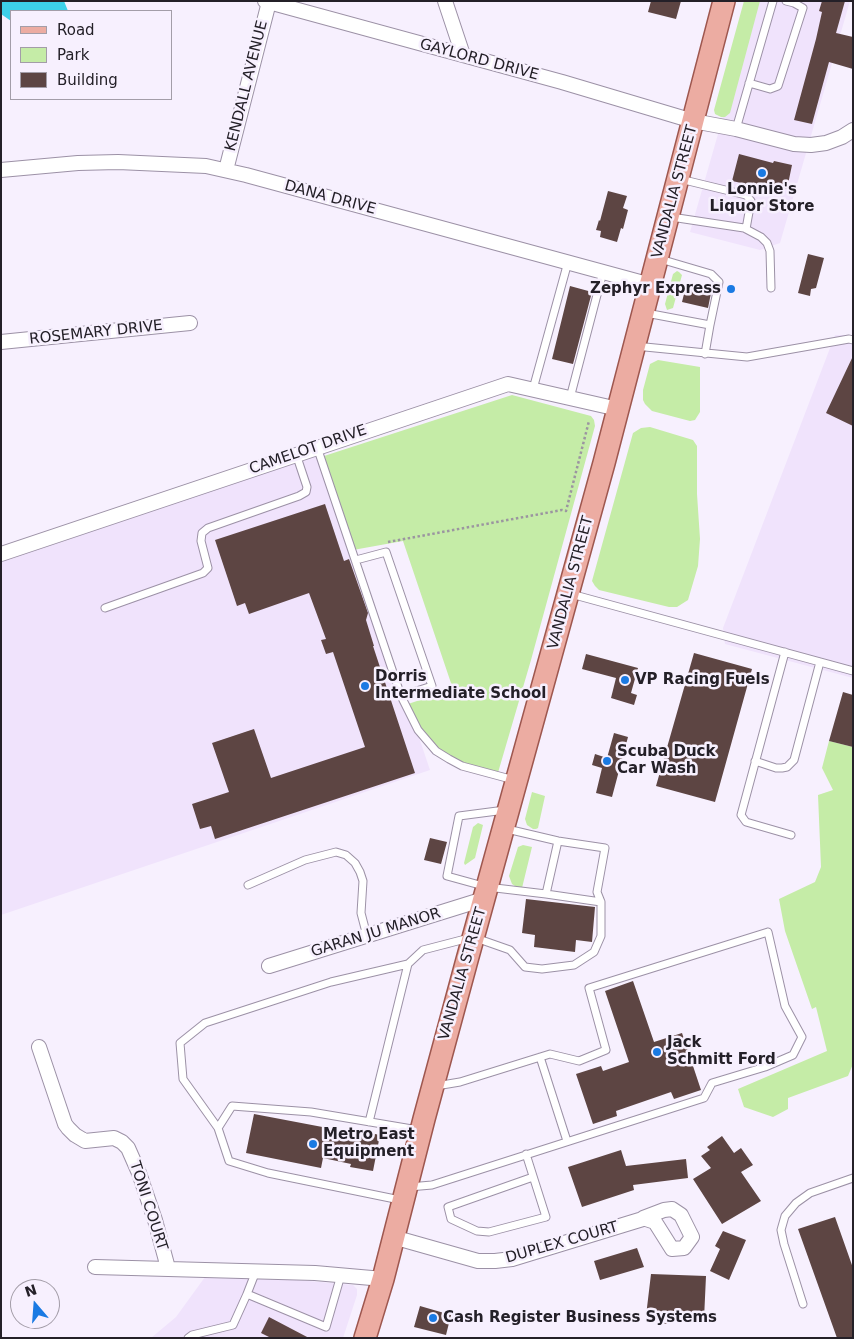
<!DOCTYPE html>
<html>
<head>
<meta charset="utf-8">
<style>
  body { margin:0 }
  #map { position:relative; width:854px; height:1339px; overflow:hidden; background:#f7f0fe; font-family:"DejaVu Sans",sans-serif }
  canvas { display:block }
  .frame { position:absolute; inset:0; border:2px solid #242028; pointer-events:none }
  .legend { position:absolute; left:10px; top:10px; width:162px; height:90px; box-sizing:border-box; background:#f7f0fe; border:1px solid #a39da8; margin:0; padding:6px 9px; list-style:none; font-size:15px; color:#242028 }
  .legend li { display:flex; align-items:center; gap:10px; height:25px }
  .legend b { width:25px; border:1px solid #a39da8 }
  .north { position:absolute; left:10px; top:1279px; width:50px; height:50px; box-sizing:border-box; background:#f7f0fe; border:1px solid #a39da8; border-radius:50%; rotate:342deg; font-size:14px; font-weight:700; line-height:20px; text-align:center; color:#242028 }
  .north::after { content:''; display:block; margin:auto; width:18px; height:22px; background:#1a7ae3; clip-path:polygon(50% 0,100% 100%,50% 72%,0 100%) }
</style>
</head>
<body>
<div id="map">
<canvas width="854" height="1339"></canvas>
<div class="frame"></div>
<ul class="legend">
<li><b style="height:6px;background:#ecaca2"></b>Road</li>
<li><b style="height:14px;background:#c5eca7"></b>Park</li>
<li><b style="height:14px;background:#5d4543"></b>Building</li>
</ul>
<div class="north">N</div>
</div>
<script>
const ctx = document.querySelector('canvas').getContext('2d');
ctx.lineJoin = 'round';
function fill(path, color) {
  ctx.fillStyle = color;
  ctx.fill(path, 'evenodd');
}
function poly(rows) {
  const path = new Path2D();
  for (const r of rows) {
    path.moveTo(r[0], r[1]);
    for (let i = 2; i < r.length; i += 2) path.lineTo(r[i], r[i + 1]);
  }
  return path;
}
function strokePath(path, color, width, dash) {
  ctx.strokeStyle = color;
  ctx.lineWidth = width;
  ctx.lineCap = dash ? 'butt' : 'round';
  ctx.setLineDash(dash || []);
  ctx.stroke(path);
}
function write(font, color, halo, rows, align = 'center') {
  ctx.font = font + ' "DejaVu Sans",sans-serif';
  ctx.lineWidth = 5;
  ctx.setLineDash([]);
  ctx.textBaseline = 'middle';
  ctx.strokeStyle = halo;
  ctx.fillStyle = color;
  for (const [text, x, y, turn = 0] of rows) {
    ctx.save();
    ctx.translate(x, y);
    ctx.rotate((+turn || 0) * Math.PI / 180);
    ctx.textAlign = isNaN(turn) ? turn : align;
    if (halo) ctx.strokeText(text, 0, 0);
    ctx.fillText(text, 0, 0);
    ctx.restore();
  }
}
const built = poly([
  [756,1,850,1,780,243,760,250,690,232],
  [835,335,853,335,853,678,725,644,723,628],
  [323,453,430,770,1,915,1,562],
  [205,1277,298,1280,353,1285,357,1289,357,1295,343,1338,151,1338,176,1317]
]);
const green = poly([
  [744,1,760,1,730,113,725,117,721,117,715,114,714,110],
  [677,271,679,272,682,275,673,308,667,310,665,304,673,274],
  [658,360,700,367,700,412,695,420,690,421,652,411,645,404,643,400,643,390,650,364],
  [512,395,591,416,594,420,595,426,531,660,497,776,481,772,436,751,405,705,453,689,403,541,353,550,321,457],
  [650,427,693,440,697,446,697,494,700,539,698,566,688,600,677,607,669,607,599,590,595,586,592,581,633,433,641,428],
  [829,741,853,747,853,1064,848,1076,788,1098,788,1109,773,1117,744,1107,738,1089,827,1051,816,1007,812,1009,785,931,779,899,815,882,821,867,818,795,833,790,822,768],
  [532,792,545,796,538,828,536,829,533,829,527,825,525,819],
  [478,823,483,825,475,858,465,865,464,863,473,827],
  [523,845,532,847,522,888,518,888,512,884,509,876,518,847]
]);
const water = poly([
  [1,1,64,1,68,11,11,11,11,21,1,14]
]);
const building = poly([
  [651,1,681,1,676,19,648,12],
  [822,1,845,1,836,33,853,37,853,69,829,62,812,124,794,120,816,39,822,12,819,11],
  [739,154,773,163,774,161,792,165,787,189,771,185,770,189,732,181],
  [608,191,627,196,623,208,628,210,623,229,621,228,617,242,600,237,601,231,596,230,599,220,600,221],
  [808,254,824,258,816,288,811,289,810,296,798,293],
  [687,282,712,288,708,308,682,302],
  [570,286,592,292,573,364,552,359],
  [853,356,853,426,826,413],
  [325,504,344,561,349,559,368,613,366,620,374,646,373,646,415,773,215,839,211,826,200,829,192,804,229,792,212,743,254,729,271,778,365,747,333,652,326,654,321,640,326,639,309,593,249,614,245,603,237,606,215,540],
  [694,653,752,669,715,802,656,786],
  [586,654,638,668,631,693,637,695,634,705,611,698,616,678,582,669],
  [843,692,853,695,853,747,829,741],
  [614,733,628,737,612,797,596,793,602,768,592,765,595,754,607,758],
  [430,838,447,842,441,864,424,860],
  [526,899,595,907,592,942,576,940,575,952,534,947,535,935,522,933],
  [633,981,654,1042,682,1033,701,1090,674,1099,671,1092,616,1111,617,1116,593,1124,576,1074,601,1066,603,1071,629,1062,605,991],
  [254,1114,354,1133,355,1130,380,1135,373,1171,350,1167,351,1164,323,1158,321,1168,246,1153],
  [722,1136,734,1153,741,1148,753,1165,741,1172,761,1201,722,1224,693,1179,711,1168,701,1156,710,1150,707,1147],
  [621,1150,626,1166,686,1159,688,1178,633,1185,634,1190,582,1207,568,1167],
  [835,1217,853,1268,853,1338,837,1338,798,1229],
  [723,1231,746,1240,729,1280,710,1271,720,1249,715,1246],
  [637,1248,644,1267,600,1280,594,1261],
  [651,1274,706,1276,704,1319,667,1318,667,1324,656,1323,656,1317,646,1316],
  [420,1306,451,1315,446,1335,414,1327],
  [269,1317,309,1338,271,1338,261,1333]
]);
const path = poly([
  [388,542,562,510,566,511,589,421]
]);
const lane = poly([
  [749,83,770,89,778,86,803,8,794,3,786,1],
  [736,129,773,1],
  [680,179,746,195,751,201,746,229],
  [671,217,744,228,761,237,767,243,770,251,771,288],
  [646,313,710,325,719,282,711,274,660,259],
  [635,346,747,357,849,339,853,340],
  [705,354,710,325],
  [533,389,568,262],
  [570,398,603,272],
  [317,447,401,696,418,730,436,751,449,759,462,766,514,780],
  [356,560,386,552,432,686,401,696],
  [571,594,853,671],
  [105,608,203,573,208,568,201,541,202,533,208,528,299,496,306,492,307,487,296,454],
  [785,652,741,815,746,822,791,835],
  [755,761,776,768,782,768,787,767,794,760,820,662],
  [505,810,459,816,447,876,487,887,546,894,558,841],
  [248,885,305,860,336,852,346,855,355,863,360,872,363,881,361,913,367,936],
  [546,894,601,902],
  [540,1057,567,1141],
  [369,1122,408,964,423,950,473,937,510,950,525,967,542,969,574,965,594,952,601,936,601,902,597,892,605,848,558,841,507,829],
  [218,1128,183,1079,180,1043,205,1023,331,982,408,964],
  [526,1154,546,1217,489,1232,477,1231,451,1219,448,1207,533,1177],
  [409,1187,432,1185,704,1098,712,1083,765,1067,793,1055,802,1037,785,1006,768,932,589,988,606,1050,579,1061,550,1054,460,1082,436,1086],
  [400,1200,268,1173,229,1161,218,1128,232,1106,311,1112,418,1130],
  [256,1271,247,1294,326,1327,341,1275],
  [803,1304,784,1244,781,1230,785,1216,796,1203,810,1193,853,1178],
  [188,1338,192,1335,233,1325,247,1294]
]);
const street = poly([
  [265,1,562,82,693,121,736,129,794,144,811,145,826,143,842,137,853,130],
  [445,1,463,55],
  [1,170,78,163,118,162,206,166,246,175,651,285],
  [226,170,269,2],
  [1,342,190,323],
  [1,554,508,384,618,409],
  [269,966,484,899],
  [39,1047,65,1124,68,1128,75,1135,85,1141,114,1138,122,1142,128,1148,139,1173,155,1220,168,1268],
  [672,1209,681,1215,692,1237,684,1248,672,1249,655,1222,643,1218,664,1210,672,1209],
  [393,1237,478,1261,495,1261,512,1259,646,1218,655,1222,672,1249],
  [95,1267,315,1273,383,1279]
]);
const primary = poly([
  [365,1338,383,1279,424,1119,467,960,604,463,724,1]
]);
const markers = [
  [762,173,5,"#1a7ae3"],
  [731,289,5,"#1a7ae3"],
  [625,680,5,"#1a7ae3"],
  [365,686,5,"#1a7ae3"],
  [607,761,5,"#1a7ae3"],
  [657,1052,5,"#1a7ae3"],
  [313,1144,5,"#1a7ae3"],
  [433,1318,5,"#1a7ae3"]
];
const streetNames = [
  ["GAYLORD DRIVE",479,60,15],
  ["KENDALL AVENUE",247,86,-76],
  ["VANDALIA STREET",675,192,-75],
  ["DANA DRIVE",330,198,15],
  ["ROSEMARY DRIVE",96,333,-6],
  ["CAMELOT DRIVE",308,450,-19],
  ["VANDALIA STREET",571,583,-75],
  ["GARAN JU MANOR",376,933,-17],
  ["VANDALIA STREET",463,974,-74],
  ["TONI COURT",148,1206,72],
  ["DUPLEX COURT",562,1243,-16]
];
const poiNames = [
  ["Lonnie's",762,190,"center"],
  ["Liquor Store",762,207,"center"],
  ["Zephyr Express",721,289,"right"],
  ["Dorris",375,677],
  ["Intermediate School",375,694],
  ["VP Racing Fuels",635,680],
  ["Scuba Duck",617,752],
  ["Car Wash",617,769],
  ["Jack",667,1043],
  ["Schmitt Ford",667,1060],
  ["Metro East",323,1135],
  ["Equipment",323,1152],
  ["Cash Register Business Systems",443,1318]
];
fill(built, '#f0e3fc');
fill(green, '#c5eca7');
fill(water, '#3dd1ea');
fill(building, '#5d4543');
strokePath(lane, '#9c91a6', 9);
strokePath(street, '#9c91a6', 16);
strokePath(primary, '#9e574f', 24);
strokePath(path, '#9b95a0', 2.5, [2.5, 2.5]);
strokePath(lane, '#fff', 7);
strokePath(street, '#fff', 14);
strokePath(primary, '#ecaca2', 21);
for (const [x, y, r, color] of markers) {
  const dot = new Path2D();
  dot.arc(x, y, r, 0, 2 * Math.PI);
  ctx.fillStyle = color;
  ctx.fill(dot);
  strokePath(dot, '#f7f0fe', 2);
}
write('15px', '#242028', '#f7f0fe', streetNames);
write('bold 15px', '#242028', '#f7f0fe', poiNames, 'left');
</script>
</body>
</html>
